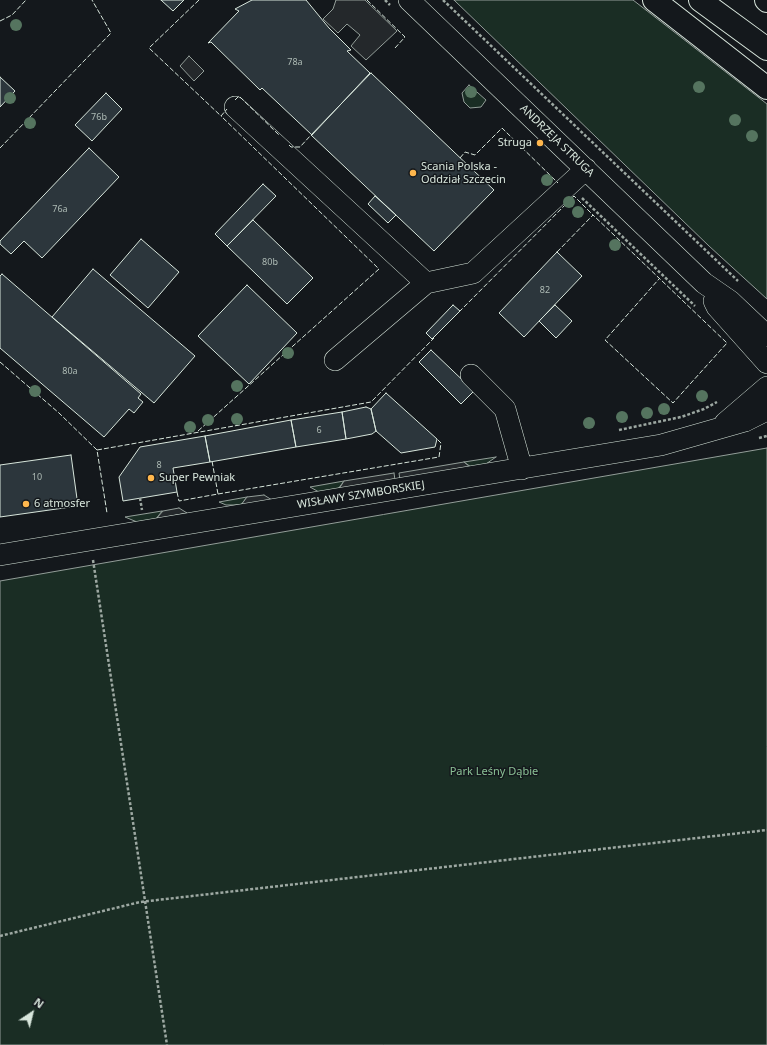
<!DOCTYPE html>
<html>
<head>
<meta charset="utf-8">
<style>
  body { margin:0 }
  #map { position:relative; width:767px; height:1045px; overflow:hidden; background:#14181c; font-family:"Noto Sans",sans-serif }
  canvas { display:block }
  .north { position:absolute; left:12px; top:993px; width:40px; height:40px; -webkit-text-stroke:3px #14181c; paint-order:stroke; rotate:35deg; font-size:11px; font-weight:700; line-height:16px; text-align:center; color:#d8e6dc }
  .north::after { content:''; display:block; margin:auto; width:14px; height:18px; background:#d8e6dc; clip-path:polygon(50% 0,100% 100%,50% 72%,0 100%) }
</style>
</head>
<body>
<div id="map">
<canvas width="767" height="1045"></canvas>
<div class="north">N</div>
</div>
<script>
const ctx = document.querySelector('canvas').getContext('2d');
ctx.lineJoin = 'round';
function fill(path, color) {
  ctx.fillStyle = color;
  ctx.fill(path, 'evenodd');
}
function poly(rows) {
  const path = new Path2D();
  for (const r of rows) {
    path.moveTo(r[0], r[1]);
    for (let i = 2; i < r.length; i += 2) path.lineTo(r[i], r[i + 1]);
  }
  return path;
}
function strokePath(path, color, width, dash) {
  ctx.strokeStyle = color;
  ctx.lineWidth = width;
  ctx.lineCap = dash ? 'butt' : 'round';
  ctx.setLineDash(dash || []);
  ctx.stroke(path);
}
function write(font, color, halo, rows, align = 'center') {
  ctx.font = font + ' "Noto Sans",sans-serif';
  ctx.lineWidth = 3;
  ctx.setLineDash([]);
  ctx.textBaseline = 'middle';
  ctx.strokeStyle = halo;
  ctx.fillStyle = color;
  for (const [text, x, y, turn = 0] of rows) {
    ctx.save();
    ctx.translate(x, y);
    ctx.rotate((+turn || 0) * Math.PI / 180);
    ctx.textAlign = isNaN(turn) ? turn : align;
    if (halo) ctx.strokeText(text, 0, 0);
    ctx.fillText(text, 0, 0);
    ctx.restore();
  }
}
const green = poly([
  [454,0,633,0,767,104,767,299,709,246,454,0],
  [469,85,486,100,481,107,470,108,464,102,462,93,469,85],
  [767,448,767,1045,0,1045,0,581,767,448],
  [496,457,483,466,471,467,464,462,496,457],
  [344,481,338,489,319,492,310,487,344,481],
  [247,497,241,505,226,505,219,502,247,497],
  [162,511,156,519,137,522,125,517,162,511]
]);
const parking = poly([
  [336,0,365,0,397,31,366,60,351,46,360,35,347,24,338,33,323,19,333,9,336,0],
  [189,56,204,71,194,81,180,66,189,56],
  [464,462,471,468,400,480,399,473,464,462],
  [394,473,395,480,339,489,344,481,394,473],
  [264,495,272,500,241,505,247,497,264,495],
  [179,508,187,513,156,519,163,511,179,508]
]);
const building = poly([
  [161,0,184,0,173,11,161,0],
  [252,0,306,0,329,28,351,50,347,51,370,73,312,135,262,88,260,90,211,42,208,43,239,11,235,9,252,0],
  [371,73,494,190,434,251,311,135,371,73],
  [0,77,15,91,0,107,0,77],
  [106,93,122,109,92,141,75,125,106,93],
  [89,148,119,177,42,258,24,241,11,254,0,244,0,241,89,148],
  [263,184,276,196,227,246,215,234,263,184],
  [375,196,396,215,388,223,368,204,375,196],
  [253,220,313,278,287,304,227,246,253,220],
  [141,239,179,272,148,308,110,275,141,239],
  [557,252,582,276,524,337,499,313,557,252],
  [93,269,195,356,154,403,52,317,93,269],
  [2,274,141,394,138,398,143,402,134,413,129,409,104,437,0,348,0,276,2,274],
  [247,285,297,333,249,384,198,336,247,285],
  [453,305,460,311,432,339,426,333,453,305],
  [555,305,572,321,556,338,539,321,555,305],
  [431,350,474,391,461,404,419,362,431,350],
  [386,393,437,439,435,447,401,453,376,431,371,409,386,393],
  [366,407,371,409,376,431,372,434,346,439,342,412,366,407],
  [342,412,346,439,296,447,291,420,342,412],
  [291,420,296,447,210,462,205,436,291,420],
  [205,436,210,462,173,468,177,492,123,501,119,477,140,447,205,436],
  [71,455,78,506,0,517,0,465,71,455]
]);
const path = poly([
  [385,0,390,5],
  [443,0,738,281],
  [582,198,695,306],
  [619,430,681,417,704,409,717,402],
  [759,438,767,436],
  [140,498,142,510],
  [93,560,167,1045],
  [0,936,140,902,767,830]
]);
const minor = poly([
  [409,0,704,283,730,301,767,336],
  [235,107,426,283],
  [714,301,717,307,767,363],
  [335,360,426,283,473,273,586,169],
  [471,375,505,409,522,469],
  [725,423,767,387],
  [0,555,661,445,745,421,767,410]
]);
const major = poly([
  [654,0,767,88],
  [700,0,767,49],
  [766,0,767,1]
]);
const fence = poly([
  [199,0,149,48,221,116,227,109],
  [367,0,405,37,395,48],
  [0,21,12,15,26,0],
  [235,100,239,96,279,135],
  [289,145,291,147,300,147,311,135],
  [0,148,111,33,92,0],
  [460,158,465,152,475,155,502,128,558,183],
  [557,252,593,215,727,343,673,403,605,340,659,279],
  [459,312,574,196,593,215],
  [0,362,59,413,97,450,107,513],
  [198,431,379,269,221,116],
  [97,450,371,402,434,338],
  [177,492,179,501,218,494,212,461],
  [218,494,439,457,441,443,437,439]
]);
const trees = [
  [16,25],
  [699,87],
  [471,92],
  [10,98],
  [735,120],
  [30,123],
  [752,136],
  [547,180],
  [569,202],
  [578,212],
  [615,245],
  [288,353],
  [237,386],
  [35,391],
  [702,396],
  [664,409],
  [647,413],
  [622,417],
  [237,419],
  [208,420],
  [589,423],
  [190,427]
];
const markers = [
  [540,143,4,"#ffb74d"],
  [413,173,4,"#ffb74d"],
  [151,478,4,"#ffb74d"],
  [26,504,4,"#ffb74d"]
];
const numberNames = [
  ["78a",295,62],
  ["76b",99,117],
  ["76a",60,209],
  ["80b",270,262],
  ["82",545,290],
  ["80a",70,371],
  ["6",319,430],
  ["8",159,465],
  ["10",37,477]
];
const streetNames = [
  ["ANDRZEJA STRUGA",557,141,44],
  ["WISŁAWY SZYMBORSKIEJ",361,495,-9]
];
const poiNames = [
  ["Struga",532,143,"right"],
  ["Scania Polska -",421,167],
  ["Oddział Szczecin",421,180],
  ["Super Pewniak",159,478],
  ["6 atmosfer",34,504]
];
const parkNames = [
  ["Park Leśny Dąbie",494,772]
];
fill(green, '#1a2d24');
strokePath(green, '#939e99', 1);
fill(parking, '#24282b');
strokePath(parking, '#939e99', 1);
fill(building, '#2c363c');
strokePath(building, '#d8e6dc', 1);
strokePath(minor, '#d8e6dc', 22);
strokePath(major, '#d8e6dc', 24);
strokePath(path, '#9da8a2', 2.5, [3, 2]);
strokePath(minor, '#14181c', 21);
strokePath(major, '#14181c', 22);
strokePath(fence, '#d8e6dc', 1, [5, 2]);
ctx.fillStyle = '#55745f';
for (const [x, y] of trees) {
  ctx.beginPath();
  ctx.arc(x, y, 6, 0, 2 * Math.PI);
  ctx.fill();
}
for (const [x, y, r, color] of markers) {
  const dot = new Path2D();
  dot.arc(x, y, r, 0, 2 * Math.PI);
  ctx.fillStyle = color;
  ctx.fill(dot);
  strokePath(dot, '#14181c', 1.5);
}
write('9px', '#adbab4', null, numberNames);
write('11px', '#d8e6dc', '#14181c', streetNames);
write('11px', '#d8e6dc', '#14181c', poiNames, 'left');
write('11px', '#8ac095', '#14181c', parkNames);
</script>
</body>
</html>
